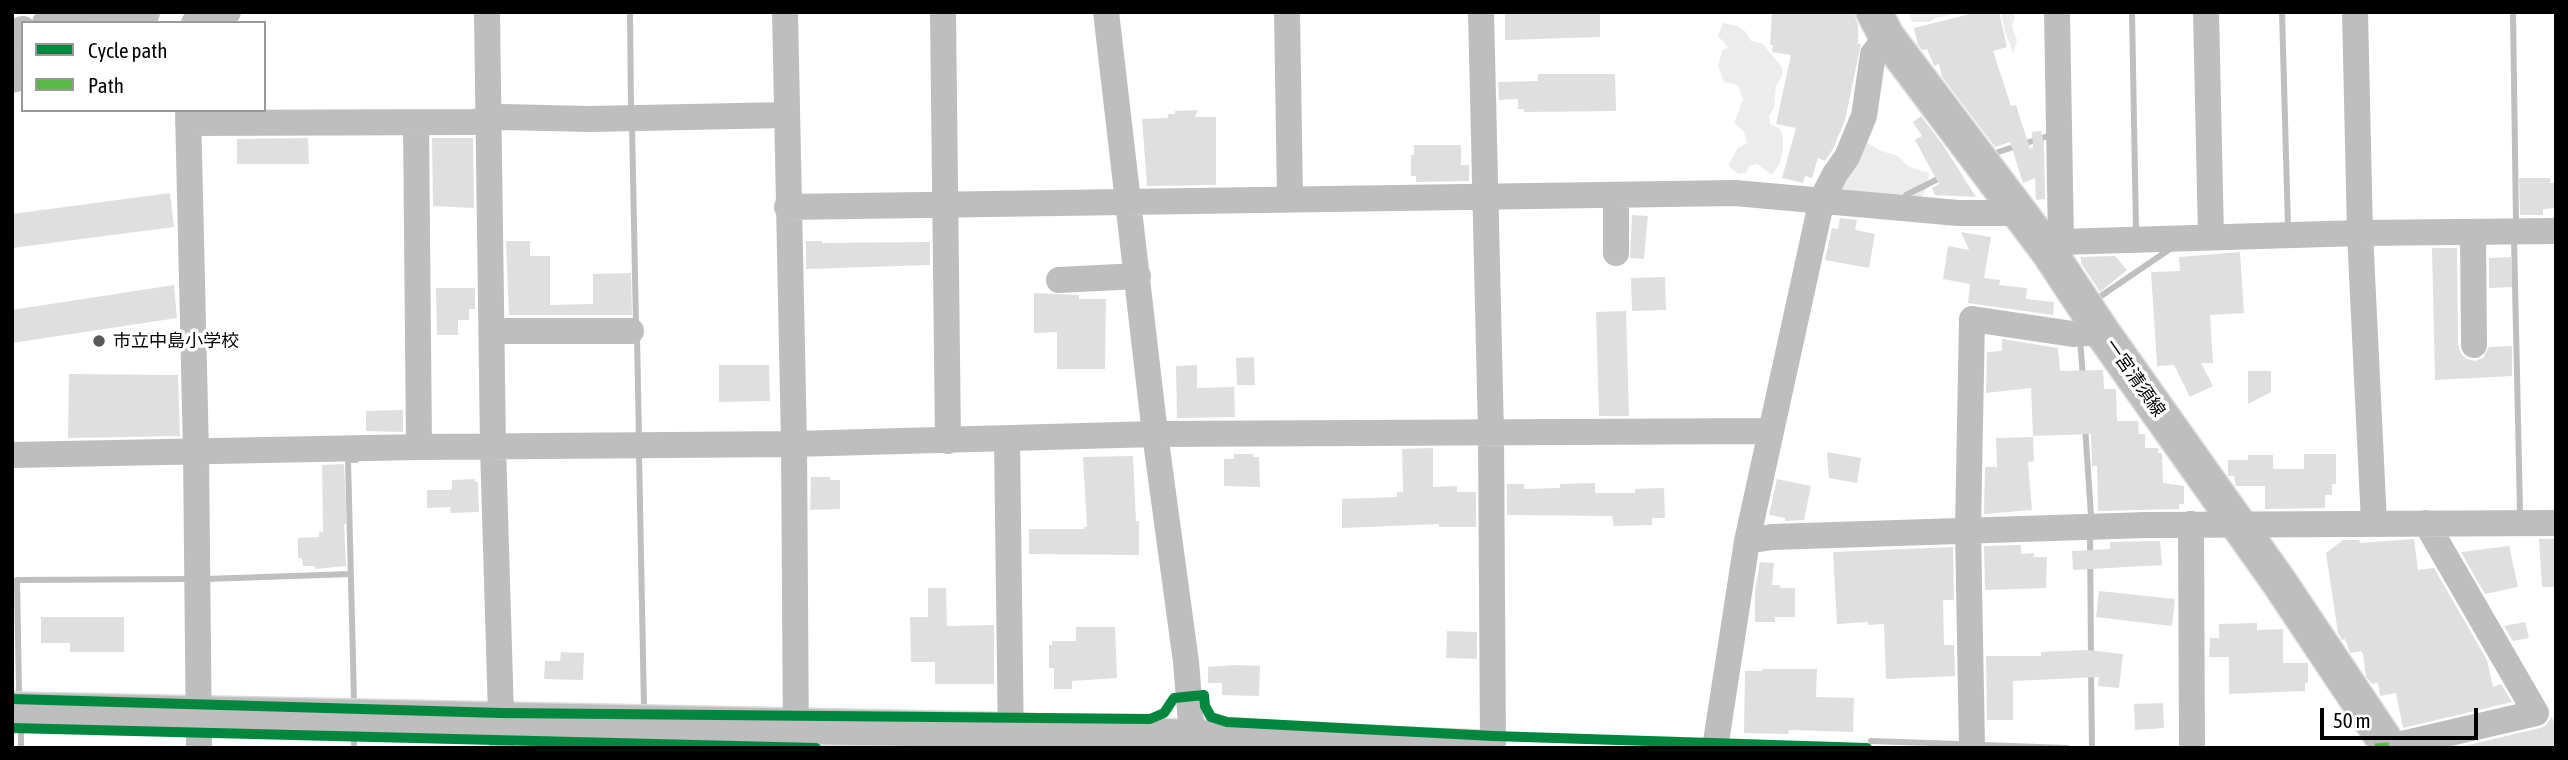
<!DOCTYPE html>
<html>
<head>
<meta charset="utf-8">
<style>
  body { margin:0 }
  #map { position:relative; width:2568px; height:760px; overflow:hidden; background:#fff; font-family:"Asap Condensed",sans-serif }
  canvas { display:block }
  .frame { position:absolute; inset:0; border:14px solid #000; pointer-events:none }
  .legend { position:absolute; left:21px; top:21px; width:245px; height:91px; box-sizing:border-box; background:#fff; border:2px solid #999; margin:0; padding:9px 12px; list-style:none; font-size:21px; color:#000 }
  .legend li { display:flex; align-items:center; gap:14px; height:35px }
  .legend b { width:35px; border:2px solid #999 }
  .scale { position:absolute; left:2320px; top:708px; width:158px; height:32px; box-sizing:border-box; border:4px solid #000; border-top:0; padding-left:9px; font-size:21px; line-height:24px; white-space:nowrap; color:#000; -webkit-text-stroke:5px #fff; paint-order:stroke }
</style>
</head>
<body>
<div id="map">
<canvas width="2568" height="760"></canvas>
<div class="frame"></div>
<ul class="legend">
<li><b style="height:9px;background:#00873e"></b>Cycle path</li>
<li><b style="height:9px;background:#58b947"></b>Path</li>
</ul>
<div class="scale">50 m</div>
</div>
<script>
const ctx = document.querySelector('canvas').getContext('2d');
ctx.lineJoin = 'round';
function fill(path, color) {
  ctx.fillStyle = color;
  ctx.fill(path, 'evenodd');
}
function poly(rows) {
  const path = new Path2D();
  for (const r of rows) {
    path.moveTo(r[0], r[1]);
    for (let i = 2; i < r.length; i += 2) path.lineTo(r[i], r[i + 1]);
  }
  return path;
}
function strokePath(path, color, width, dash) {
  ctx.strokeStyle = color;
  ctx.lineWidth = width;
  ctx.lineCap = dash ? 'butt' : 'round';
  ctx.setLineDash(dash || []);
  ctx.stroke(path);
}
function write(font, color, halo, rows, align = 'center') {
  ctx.font = font + ' "Asap Condensed","Noto Sans JP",sans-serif';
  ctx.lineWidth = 7;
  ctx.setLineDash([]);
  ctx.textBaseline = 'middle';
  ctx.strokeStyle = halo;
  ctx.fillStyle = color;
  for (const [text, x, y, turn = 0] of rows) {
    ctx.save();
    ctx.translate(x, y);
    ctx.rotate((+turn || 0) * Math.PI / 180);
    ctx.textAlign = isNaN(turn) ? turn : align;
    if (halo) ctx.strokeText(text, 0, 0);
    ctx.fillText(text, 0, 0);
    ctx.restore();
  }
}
const green = poly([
  [1909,12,1962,12,1936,18,1929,22,1912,22],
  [2001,12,2014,12,2015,15,2012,27,2017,40,2013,53,2005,32],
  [1723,23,1737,26,1746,32,1751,41,1763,44,1782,67,1782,77,1776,86,1774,108,1769,116,1770,124,1779,128,1783,136,1783,149,1780,163,1772,175,1757,164,1749,166,1746,173,1738,174,1728,166,1738,148,1747,143,1744,132,1734,123,1743,99,1738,85,1724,82,1718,66,1722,51,1728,47,1718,36],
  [1867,143,1881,151,1898,156,1909,167,1929,173,1928,184,1922,197,1881,200,1838,189,1840,175,1856,167,1857,154]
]);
const stream = poly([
  [2132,12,2136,230,2139,230],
  [2282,12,2288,227],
  [2513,12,2516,221],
  [629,110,631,110,630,12],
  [632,125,636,325],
  [1989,155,2051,135],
  [1904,200,1906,195,1942,177],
  [2514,238,2520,511],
  [2098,298,2170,249],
  [637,335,639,440],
  [2080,340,2083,377],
  [2085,426,2091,516],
  [639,454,644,707],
  [2090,535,2091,659],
  [205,579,351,574],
  [2091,670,2092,748],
  [19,692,17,580,191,579],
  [354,700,348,460,356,460],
  [21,730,21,748],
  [354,739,354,748],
  [1871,741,1958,744],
  [1983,745,2067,748]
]);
const river = poly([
  [109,23,141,12],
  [12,54,23,51]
]);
const building = poly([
  [1505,12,1600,12,1600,37,1505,40],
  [1772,12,1854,12,1858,26,1858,44,1861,44,1845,120,1833,149,1825,161,1818,158,1812,178,1805,176,1803,183,1782,178,1796,128,1776,124,1791,55,1772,52,1773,45,1770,45],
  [1978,12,1999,12,2007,47,1993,51,2011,106,2016,105,2030,149,2033,147,2032,132,2041,131,2044,143,2045,199,2036,200,2035,178,2023,183,2010,142,1995,147,1942,77,1939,64,1934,66,1927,49,1922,50,1918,45,1914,28],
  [1538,74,1615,74,1616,111,1524,112,1524,109,1518,109,1518,99,1499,100,1498,82,1538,81],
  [1198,110,1195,117,1216,117,1216,185,1147,186,1142,119,1168,118,1168,114,1175,114,1175,111],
  [1921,116,1943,145,1976,197,1935,195,1932,188,1939,184,1915,140,1922,136,1913,122],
  [308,138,309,164,237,164,237,139],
  [432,138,473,138,474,208,433,206],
  [1414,145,1461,145,1461,165,1469,165,1469,181,1416,182,1416,176,1411,176,1411,155,1414,155],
  [2519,178,2550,178,2550,183,2556,183,2556,208,2543,209,2543,215,2520,215],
  [170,193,174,227,12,248,12,214],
  [1632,215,1648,216,1644,259,1630,258],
  [1840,218,1857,220,1855,230,1875,234,1869,268,1825,260,1832,228,1838,229],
  [1961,232,1991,237,1984,278,2000,280,1999,285,2027,288,2026,299,2054,302,2053,315,1968,303,1970,284,1943,279,1948,246,1969,250],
  [506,241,530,241,530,256,550,256,550,305,593,304,593,274,631,273,632,315,509,315],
  [806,241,822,241,822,243,930,242,930,265,806,269],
  [2432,248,2457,248,2458,345,2461,354,2467,359,2475,361,2483,358,2489,347,2512,346,2512,376,2435,380],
  [2240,252,2244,313,2210,315,2213,363,2201,363,2213,386,2190,397,2174,365,2157,366,2151,272,2180,271,2179,257],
  [2115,256,2127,270,2100,292,2081,263,2081,257],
  [2512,257,2512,287,2489,288,2489,258],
  [1665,277,1666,310,1632,311,1631,278],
  [174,285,177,318,12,343,12,310],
  [436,288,475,288,475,309,469,309,469,320,458,320,458,335,437,335],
  [1034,293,1079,295,1079,299,1106,299,1105,369,1057,369,1057,332,1034,333],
  [1626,311,1629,416,1599,416,1596,312],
  [2002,339,2058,348,2060,371,2103,370,2104,389,2116,389,2117,421,2138,421,2139,434,2145,434,2145,448,2158,448,2158,453,2162,453,2163,483,2184,486,2184,504,2179,504,2179,509,2098,511,2097,466,2092,466,2091,434,2033,436,2031,388,1986,393,1987,352,2002,351],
  [1254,357,1255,385,1237,385,1236,358],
  [719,365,769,365,770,401,719,402],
  [1197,365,1197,388,1234,387,1235,417,1177,418,1176,366],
  [2248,371,2271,371,2271,392,2248,404],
  [69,374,178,375,180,436,68,438],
  [403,410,403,432,366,431,366,411],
  [2033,437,2034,461,2028,462,2032,510,1984,514,1985,467,1997,467,1996,438],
  [1433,448,1433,487,1457,486,1457,492,1476,492,1476,527,1439,527,1439,524,1342,528,1342,499,1397,497,1397,492,1403,492,1402,449],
  [1827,452,1861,458,1857,483,1829,478],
  [1234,454,1253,454,1253,457,1259,457,1260,487,1224,486,1224,459,1234,459],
  [2304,454,2336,454,2336,484,2332,484,2332,495,2325,495,2325,508,2265,509,2265,486,2236,486,2234,476,2228,476,2228,460,2248,460,2248,455,2273,455,2273,469,2304,469],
  [1133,456,1136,521,1139,521,1139,555,1029,554,1029,529,1084,529,1084,527,1087,527,1083,457],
  [344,464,347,524,344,524,346,566,315,569,315,566,303,566,302,558,298,558,298,538,319,537,319,532,323,532,322,465],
  [811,477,830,477,830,480,840,480,840,509,810,510],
  [475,479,475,482,478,482,479,512,451,513,450,507,427,508,427,490,450,490,452,489,452,480],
  [1777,479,1811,486,1804,520,1785,521,1785,518,1769,515],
  [1595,483,1595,493,1635,493,1635,489,1664,488,1665,518,1652,518,1652,525,1614,526,1612,516,1507,515,1507,484,1524,484,1524,489,1560,488,1560,484],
  [2414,539,2418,570,2434,568,2487,660,2493,687,2501,684,2512,702,2403,728,2396,693,2380,696,2378,683,2372,684,2366,677,2363,654,2361,651,2350,653,2345,639,2342,640,2338,633,2326,553,2343,540,2359,540,2360,543],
  [2539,539,2556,539,2556,587,2542,587],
  [2160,541,2162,565,2073,570,2072,551,2110,549,2110,542],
  [2021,545,2021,554,2034,553,2034,557,2047,557,2046,588,1985,590,1984,546],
  [2509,546,2518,587,2485,594,2461,552],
  [1953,547,1954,600,1943,600,1944,645,1954,645,1955,676,1886,679,1884,624,1868,625,1868,622,1837,624,1833,552],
  [1760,562,1774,563,1772,585,1780,585,1780,588,1795,588,1795,617,1775,617,1775,622,1755,622,1755,591],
  [928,588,946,588,947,626,994,625,994,684,935,684,935,662,911,662,910,617,928,617],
  [2099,591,2175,599,2172,626,2096,617],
  [41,617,124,617,124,652,70,652,70,643,41,643],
  [2525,622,2529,638,2513,641,2504,626],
  [2257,623,2257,630,2283,629,2283,663,2308,663,2308,683,2305,683,2305,691,2229,694,2229,657,2209,657,2210,638,2219,638,2219,624],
  [1076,627,1115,627,1117,678,1072,681,1072,689,1054,689,1054,668,1049,668,1049,645,1052,645,1052,641,1076,641],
  [1447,631,1477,632,1477,659,1446,658],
  [2086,650,2123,654,2119,688,2098,686,2099,677,2013,681,2013,720,1987,720,1986,656,2041,656,2041,652],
  [561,652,584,653,583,680,544,679,545,661,560,661],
  [1238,665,1260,666,1259,696,1222,695,1222,683,1208,683,1208,667],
  [1762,669,1817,669,1816,697,1854,698,1853,732,1789,730,1788,734,1744,733,1745,671,1762,671],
  [2163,703,2164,728,2135,730,2134,704],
  [2552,716,2556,730,2556,748,2456,748,2540,728,2546,725]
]);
const minor = poly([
  [487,12,493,447,502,748],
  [785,12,794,444,796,748],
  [943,12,948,441],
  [1106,12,1155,434,1186,662,1193,748],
  [1287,12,1290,199],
  [1481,12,1491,433,1493,748],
  [2206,12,2211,237],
  [2355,12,2360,233,2374,523],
  [45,23,81,12],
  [194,23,228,12],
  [12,33,23,29],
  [12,80,23,77],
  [188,110,196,452,199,748],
  [188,123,473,122,503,117,590,119,786,115],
  [416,123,419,447],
  [1616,195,1616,253],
  [787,207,1735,193,1958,213,2018,213],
  [2473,233,2474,345],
  [2061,242,2360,233,2556,231],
  [2049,252,2061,242,2057,12],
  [1059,280,1138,276],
  [492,331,631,331],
  [1007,439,1011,748],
  [12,455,419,447,794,444,1155,434,1770,431],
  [2191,524,2192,748],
  [1747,541,1772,537,2146,525,2556,523],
  [2389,747,2536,713,2426,523],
  [1715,748,1747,541,1822,199,1835,174,1847,157,1864,116,1873,54,1887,37],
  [1972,748,1968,529,1972,319,2073,334,2102,332]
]);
const major = poly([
  [1874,12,1887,37,2049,252,2102,332,2279,582,2390,748],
  [12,710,983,730,1478,748]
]);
const quiet = poly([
  [2375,748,2389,747]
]);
const cycleway = poly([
  [12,699,501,713,1150,719,1164,713,1174,698,1204,695,1205,706,1211,717,1227,722,1493,736,1867,748],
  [12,728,816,748]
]);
const markers = [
  [99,341,7,"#595959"]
];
const poiNames = [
  ["市立中島小学校",113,341]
];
const streetNames = [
  ["一宮清須線",2135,378,55]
];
fill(green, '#ececec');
strokePath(stream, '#bfbfbf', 6);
strokePath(river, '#bfbfbf', 38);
fill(building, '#dfdfdf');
strokePath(major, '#dbdbdb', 38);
strokePath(minor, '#bebebe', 26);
strokePath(major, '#bebebe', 35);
strokePath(quiet, '#58b947', 9, [18, 9]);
strokePath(cycleway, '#00873e', 10);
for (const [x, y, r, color] of markers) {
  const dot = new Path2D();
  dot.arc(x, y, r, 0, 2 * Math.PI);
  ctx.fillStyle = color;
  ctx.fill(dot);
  strokePath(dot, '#fff', 2.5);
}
write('18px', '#000', '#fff', poiNames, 'left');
write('18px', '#000', '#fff', streetNames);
</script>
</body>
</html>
